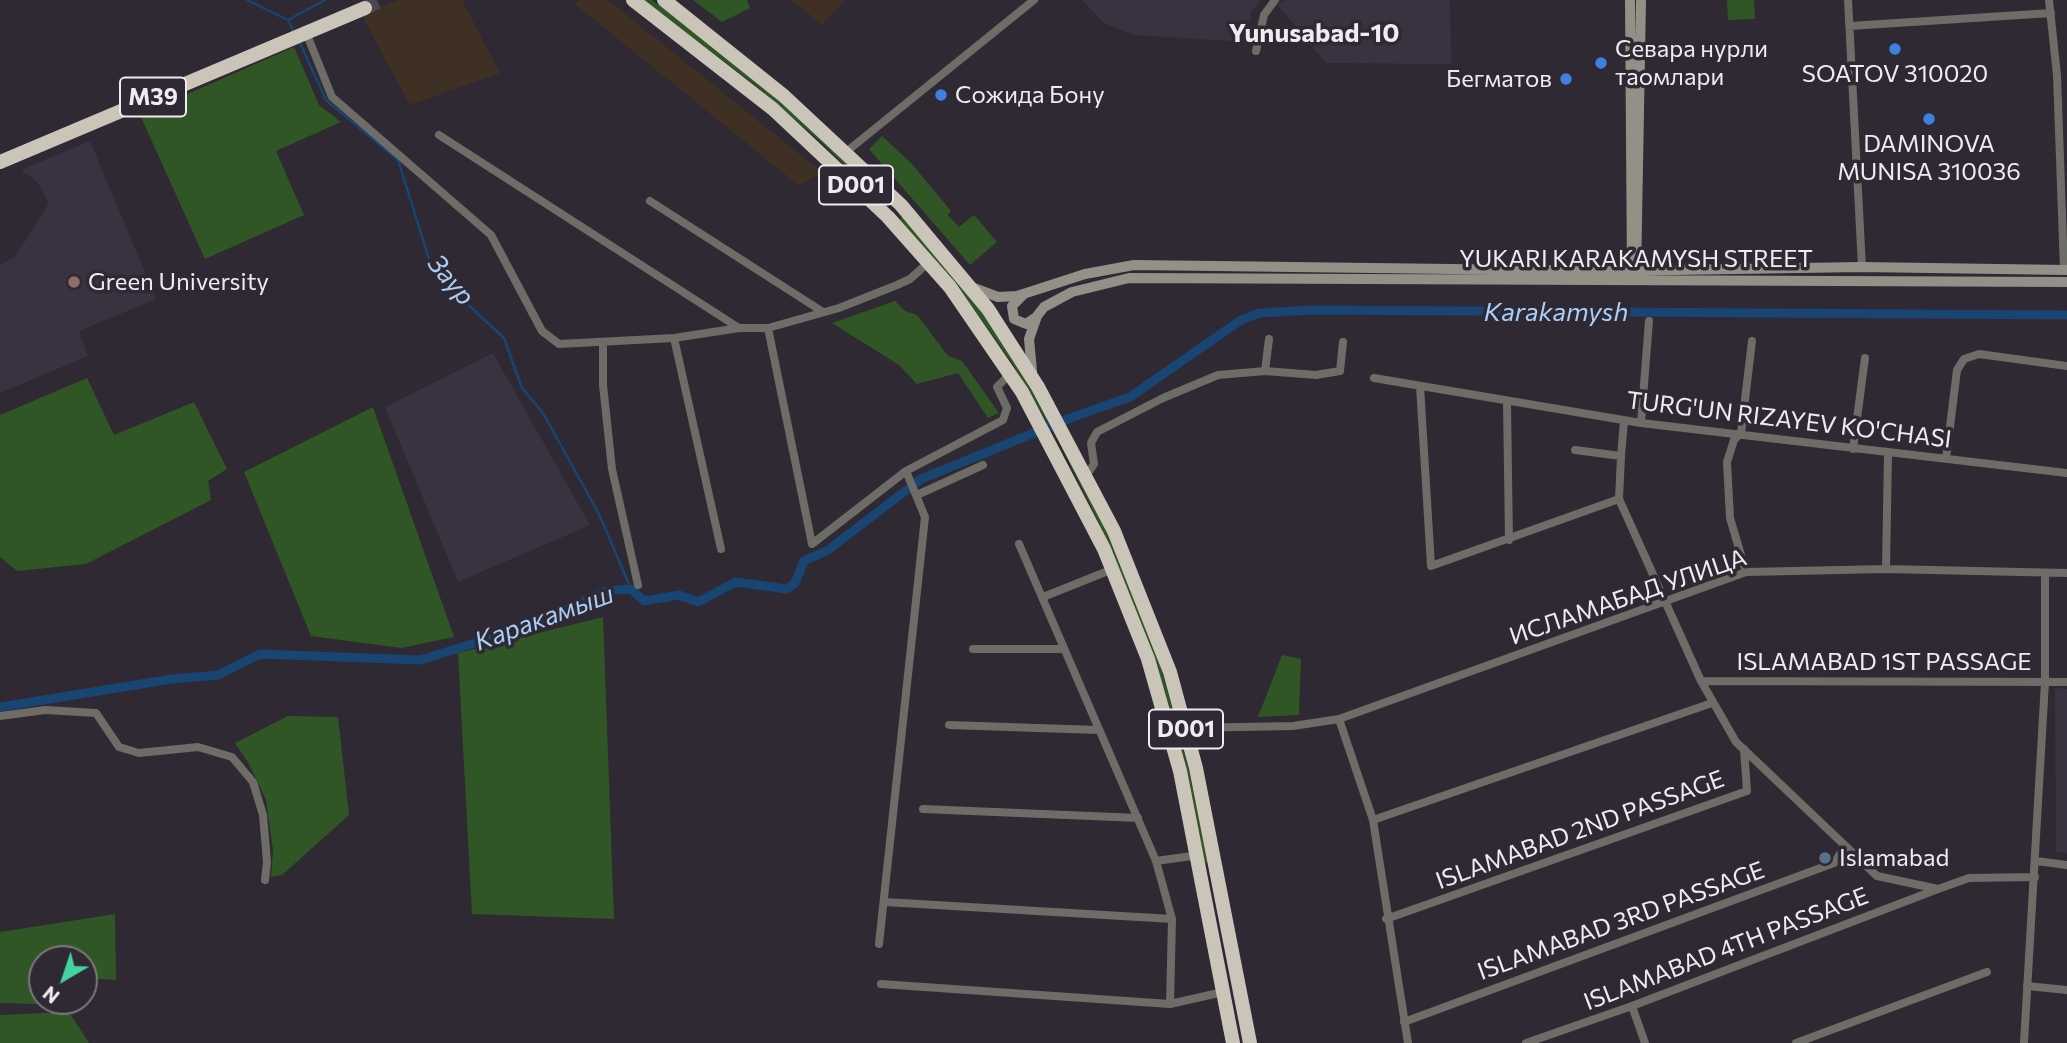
<!DOCTYPE html>
<html>
<head>
<meta charset="utf-8">
<style>
  body { margin:0 }
  #map { position:relative; width:2067px; height:1043px; overflow:hidden; background:#2e2933; font-family:Commissioner,sans-serif }
  canvas { display:block }
  .north { position:absolute; left:28px; top:945px; width:70px; height:70px; box-sizing:border-box; background:#2e2933; border:2px solid #7b777f; border-radius:50%; rotate:219deg; font-size:19px; font-weight:700; line-height:28px; text-align:center; color:#efebf2 }
  .north::after { content:''; display:block; margin:auto; width:24px; height:32px; background:#45d49f; clip-path:polygon(50% 0,100% 100%,50% 72%,0 100%) }
</style>
</head>
<body>
<div id="map">
<canvas width="2067" height="1043"></canvas>
<div class="north">N</div>
</div>
<script>
const ctx = document.querySelector('canvas').getContext('2d');
ctx.lineJoin = 'round';
function fill(path, color) {
  ctx.fillStyle = color;
  ctx.fill(path, 'evenodd');
}
function poly(rows) {
  const path = new Path2D();
  for (const r of rows) {
    path.moveTo(r[0], r[1]);
    for (let i = 2; i < r.length; i += 2) path.lineTo(r[i], r[i + 1]);
  }
  return path;
}
function strokePath(path, color, width, dash) {
  ctx.strokeStyle = color;
  ctx.lineWidth = width;
  ctx.lineCap = dash ? 'butt' : 'round';
  ctx.setLineDash(dash || []);
  ctx.stroke(path);
}
function write(font, color, halo, rows, align = 'center') {
  ctx.font = font + ' Commissioner,sans-serif';
  ctx.lineWidth = 7;
  ctx.setLineDash([]);
  ctx.textBaseline = 'middle';
  ctx.strokeStyle = halo;
  ctx.fillStyle = color;
  for (const [text, x, y, turn = 0] of rows) {
    ctx.save();
    ctx.translate(x, y);
    ctx.rotate((+turn || 0) * Math.PI / 180);
    ctx.textAlign = isNaN(turn) ? turn : align;
    if (halo) ctx.strokeText(text, 0, 0);
    ctx.fillText(text, 0, 0);
    ctx.restore();
  }
}
const commercial = poly([
  [398,0,462,0,500,73,410,105,361,14],
  [578,0,608,0,828,177,814,177,798,185,575,4]
]);
const industrial = poly([
  [791,0,845,0,822,25]
]);
const built = poly([
  [1082,0,1261,0,1251,12,1247,42,1133,35,1104,23],
  [1285,0,1450,0,1451,64,1326,63,1278,5],
  [90,141,156,299,79,331,88,356,0,393,0,265,15,257,49,203,37,182,21,170],
  [493,353,590,525,458,582,385,407],
  [2055,688,2067,689,2067,853,2056,852]
]);
const green = poly([
  [643,0,652,0,762,84,888,202,885,206,824,145,759,88],
  [693,0,747,0,750,8,722,22],
  [1727,0,1754,0,1755,19,1728,20],
  [294,47,319,105,341,122,276,151,304,215,205,259,140,115],
  [882,136,911,163,951,211,948,215,959,227,974,215,997,242,970,265,869,149],
  [902,217,962,285,1016,359,1103,521,1154,646,1167,689,1190,775,1208,863,1204,864,1149,648,1098,521,1058,440,1012,363,960,289,899,220],
  [895,301,905,311,917,315,948,356,962,361,999,413,988,418,958,373,917,384,899,365,832,323],
  [87,378,114,435,194,402,227,469,208,481,211,500,86,564,17,571,0,557,0,415],
  [373,407,454,637,401,648,311,636,244,472],
  [603,617,614,919,472,914,458,653],
  [1282,655,1301,659,1299,715,1258,717],
  [288,716,338,717,349,815,282,875,271,877,273,850,266,800,249,764,235,743],
  [115,914,116,980,84,978,84,959,42,959,42,1001,72,1001,70,1005,0,1003,0,932],
  [69,1012,89,1043,0,1043,0,1015]
]);
const stream = poly([
  [247,0,288,20,294,32],
  [288,20,325,0],
  [299,41,326,100,398,160,430,262,463,300,504,338,522,388,543,413,599,514,631,589]
]);
const canal = poly([
  [0,707,172,679,218,675,260,654,420,660,534,625,605,591,631,589,644,601,679,595,698,602,736,582,787,589,795,583,804,561,828,550,921,479,1073,417,1130,397,1241,320,1260,313,1313,310,2067,315]
]);
const highwayTunnel = poly([
  [365,8,382,0]
]);
const street = poly([
  [1848,0,1862,267],
  [2049,0,2057,75,2064,270],
  [1850,26,2051,13],
  [305,30,332,97,491,235,542,331,559,344,674,338,739,328,768,328,839,308,897,285,910,279,929,262],
  [1256,51,1264,15,1275,0],
  [439,135,739,328],
  [846,152,1034,0],
  [650,201,823,312],
  [768,328,812,544,906,471,1003,420,1007,408,997,387,1010,374],
  [674,338,721,549],
  [1269,339,1265,371,1316,375,1340,371,1343,342],
  [603,343,603,385,612,469,638,585],
  [1374,378,1641,423,2067,473],
  [1420,386,1431,566,1619,499],
  [1507,403,1509,540],
  [1641,423,1649,321],
  [1853,449,1865,358],
  [1575,450,1621,456,1624,421],
  [1621,456,1619,499,1701,681,1736,742,1877,876,1938,889,1969,878,2035,877],
  [1946,459,1957,370,1964,359,1979,354,2067,366],
  [1086,476,1094,464,1091,443,1097,432,1163,398,1218,375,1265,371],
  [917,495,983,465],
  [1019,544,1156,861,1172,919,1170,1004],
  [1886,569,1888,453],
  [1746,572,1730,518,1727,462,1734,440,1741,433,1752,341],
  [1043,597,1113,569],
  [973,649,1064,649],
  [1701,681,2067,682],
  [0,716,45,710,96,713,119,747,139,753,198,747,232,757,253,782,263,815,267,862,265,880],
  [1339,719,1373,820,1408,1043],
  [949,725,1098,730],
  [1186,728,1293,726,1339,719,1746,572,1886,569,2067,573],
  [923,809,1138,818],
  [1373,820,1712,703],
  [1156,861,1192,856],
  [2036,861,2067,865],
  [885,902,1172,919],
  [1386,919,1747,791,1744,749],
  [879,944,925,517,906,471],
  [881,984,1170,1004,1223,992],
  [2027,986,2067,990],
  [1632,1006,1645,1043],
  [1404,1022,1834,863,1844,848],
  [1526,1043,1632,1006,1938,889],
  [1796,1043,1987,972],
  [2024,1043,2045,682,2045,573]
]);
const secondary = poly([
  [1630,0,1632,276],
  [1636,276,1641,0],
  [974,288,998,297,1017,296,1085,274,1134,265,1610,271,1862,267,2067,270],
  [1023,295,1012,306,1014,319,1026,324,1035,318],
  [1032,371,1029,339,1037,316,1044,307,1072,292,1129,278,2067,282]
]);
const highway = poly([
  [633,0,773,109,888,217,950,287,1022,392,1104,549,1148,659,1180,771,1233,1043],
  [664,0,784,96,901,205,988,309,1038,387,1114,531,1170,672,1196,768,1250,1043],
  [0,162,365,8]
]);
const markers = [
  [1895,49,7,"#3f7fe0"],
  [1601,63,7,"#3f7fe0"],
  [1566,79,7,"#3f7fe0"],
  [941,95,7,"#3f7fe0"],
  [1929,119,7,"#3f7fe0"],
  [74,282,7,"#8d6e63"],
  [1825,858,7,"#5c6f8a"]
];
const shields = [
  [153,97,66],
  [856,185,74],
  [1186,729,74]
];
const shieldNames = [
  ["M39",153,97],
  ["D001",856,185],
  ["D001",1186,729]
];
const poiNames = [
  ["Севара нурли",1615,49],
  ["таомлари",1615,77],
  ["SOATOV 310020",1895,74,"center"],
  ["Бегматов",1552,79,"right"],
  ["Сожида Бону",955,95],
  ["DAMINOVA",1929,144,"center"],
  ["MUNISA 310036",1929,172,"center"],
  ["Green University",88,282],
  ["Islamabad",1839,858]
];
const streetNames = [
  ["YUKARI KARAKAMYSH STREET",1636,259],
  ["TURG'UN RIZAYEV KO'CHASI",1789,420,7],
  ["ИСЛАМАБАД УЛИЦА",1628,597,-19],
  ["ISLAMABAD 1ST PASSAGE",1884,662],
  ["ISLAMABAD 2ND PASSAGE",1580,830,-20],
  ["ISLAMABAD 3RD PASSAGE",1621,921,-20],
  ["ISLAMABAD 4TH PASSAGE",1726,949,-21]
];
const neighbourhoodNames = [
  ["Yunusabad-10",1314,33]
];
const waterNames = [
  ["Заур",451,280,50],
  ["Karakamysh",1556,312],
  ["Каракамыш",544,618,-20]
];
fill(commercial, '#3f3024');
fill(industrial, '#402f25');
fill(built, '#3a3241');
fill(green, '#315625');
strokePath(stream, '#184571', 2.5);
strokePath(canal, '#184571', 9);
strokePath(highwayTunnel, '#4b4650', 14, [14, 7]);
strokePath(street, '#6e6c67', 8);
strokePath(secondary, '#949088', 10);
strokePath(highway, '#cbc5b9', 14);
for (const [x, y, r, color] of markers) {
  const dot = new Path2D();
  dot.arc(x, y, r, 0, 2 * Math.PI);
  ctx.fillStyle = color;
  ctx.fill(dot);
  strokePath(dot, '#2e2933', 2.5);
}
for (const [x, y, w] of shields) {
  const box = new Path2D();
  box.roundRect(x - w / 2, y - 19.5, w, 39, 5);
  ctx.fillStyle = '#2e2933';
  ctx.fill(box);
  strokePath(box, '#efebf2', 2);
}
write('bold 23px', '#efebf2', null, shieldNames);
write('24px', '#efebf2', '#2e2933', poiNames, 'left');
write('24px', '#efebf2', '#2e2933', streetNames);
write('bold 26px', '#efebf2', '#2e2933', neighbourhoodNames);
write('italic 26px', '#a9cff9', '#2e2933', waterNames);
</script>
</body>
</html>
